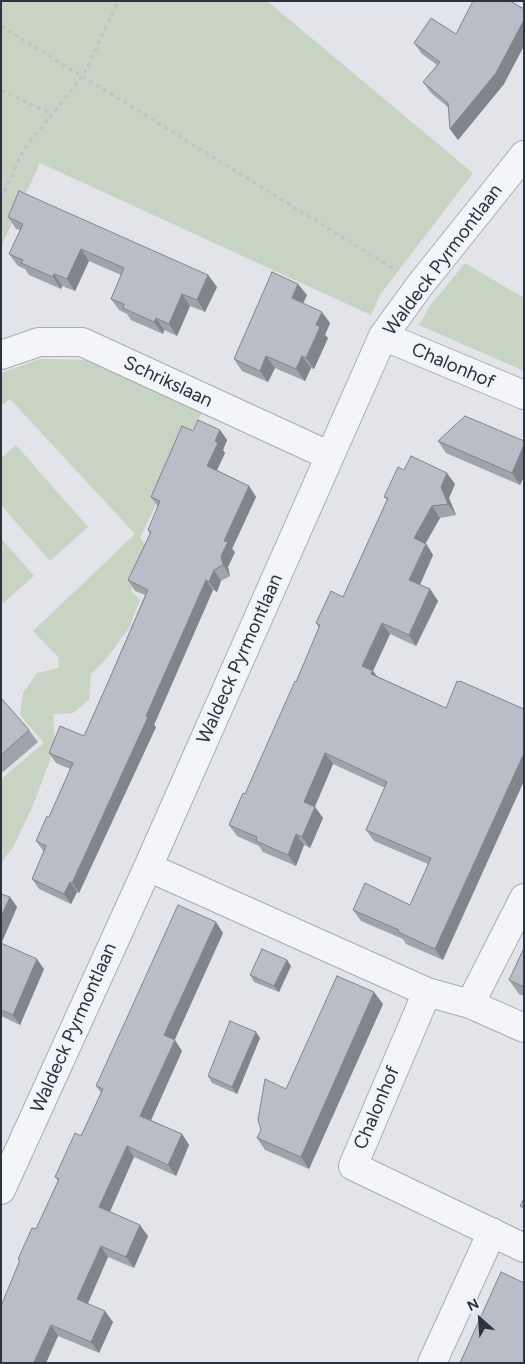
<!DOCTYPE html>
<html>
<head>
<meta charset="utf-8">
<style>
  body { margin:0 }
  #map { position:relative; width:525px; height:1364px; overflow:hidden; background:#e2e4e9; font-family:Figtree,sans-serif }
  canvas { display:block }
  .frame { position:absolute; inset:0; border:2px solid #2b3240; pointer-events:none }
  .north { position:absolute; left:455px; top:1294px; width:50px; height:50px; -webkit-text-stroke:4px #f1f3f7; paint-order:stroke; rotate:334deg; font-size:14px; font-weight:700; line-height:20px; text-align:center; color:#2b3240 }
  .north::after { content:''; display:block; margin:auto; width:18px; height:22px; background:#2b3240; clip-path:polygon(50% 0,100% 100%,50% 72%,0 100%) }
</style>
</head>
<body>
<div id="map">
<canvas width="525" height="1364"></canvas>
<div class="frame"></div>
<div class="north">N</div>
</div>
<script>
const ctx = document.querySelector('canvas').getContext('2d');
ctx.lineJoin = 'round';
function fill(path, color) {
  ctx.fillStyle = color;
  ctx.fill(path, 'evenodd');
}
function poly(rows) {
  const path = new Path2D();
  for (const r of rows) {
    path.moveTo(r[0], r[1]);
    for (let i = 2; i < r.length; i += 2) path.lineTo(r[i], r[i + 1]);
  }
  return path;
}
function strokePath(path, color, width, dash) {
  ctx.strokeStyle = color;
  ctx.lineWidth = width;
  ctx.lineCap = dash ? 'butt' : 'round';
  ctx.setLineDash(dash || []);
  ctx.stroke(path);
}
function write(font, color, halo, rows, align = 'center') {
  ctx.font = font + ' Figtree,sans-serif';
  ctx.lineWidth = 4.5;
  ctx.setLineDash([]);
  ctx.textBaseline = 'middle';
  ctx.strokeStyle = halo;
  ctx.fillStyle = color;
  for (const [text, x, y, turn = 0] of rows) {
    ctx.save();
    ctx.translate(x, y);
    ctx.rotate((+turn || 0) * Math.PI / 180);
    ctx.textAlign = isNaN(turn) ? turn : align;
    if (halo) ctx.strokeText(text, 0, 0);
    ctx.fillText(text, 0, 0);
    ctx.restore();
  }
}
const green = poly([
  [1,1,267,1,473,173,380,295,371,315,40,163,1,247],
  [465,263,524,298,524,371,419,325,430,306],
  [40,359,89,360,205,408,190,433,140,538,149,548,131,591,140,600,129,628,106,659,91,674,89,700,73,713,53,714,55,742,50,760,32,808,13,847,1,863,1,779,44,743,20,715,23,693,37,673,59,668,58,657,33,631,135,534,10,399,1,406,1,373],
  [16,445,88,527,50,561,1,505,1,458],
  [1,538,34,576,1,605]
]);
const path = poly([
  [1,26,394,269],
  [1,90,52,114],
  [1,199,24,149,83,76,118,1]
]);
const minor = poly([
  [383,336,524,395],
  [1,355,39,342,82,342,330,456],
  [148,867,427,992,470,1004,524,1028],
  [427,992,353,1166,524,1248],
  [470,1004,524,898],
  [1,1190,148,867,383,336,420,285,524,155],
  [432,1363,492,1232]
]);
const wall = poly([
  [456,34,504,84,458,140,450,129,449,108,431,93,423,82,437,65,422,54,414,43],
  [8,217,208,275,217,287,205,312,190,306,177,336,164,330,163,334,131,320,127,314,119,310,111,299,121,275,89,261,75,291,62,286,61,289,29,275,25,269,18,266,9,254,20,230,16,229],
  [307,295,303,303,330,323,325,335,328,338,314,369,311,368,305,381,275,368,268,382,242,371,234,359],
  [220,430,227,440,223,450,225,453,217,470,249,486,256,497,232,549,235,552,228,567,230,576,221,581,217,592,213,590,154,725,156,727,79,893,77,892,71,904,39,889,32,879,44,852,36,841,49,817,70,769,56,763,49,753,84,736,109,680,145,595,135,591,128,580,150,534,148,530,158,507,151,497,193,431],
  [438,441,524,441,520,485,446,453],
  [404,470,455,484,449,498,456,515,440,518,426,543,433,555,420,585,430,589,438,601,416,646,390,634,373,671,377,676,446,708,443,960,406,944,403,939,361,921,353,910,410,905,428,864,374,841,366,830,385,788,333,764,315,807,323,818,310,848,304,845,296,866,263,852,259,846,237,836,229,825,245,794,296,682,319,628,316,623,343,597,387,500,384,497],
  [1,698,29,730,38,742,3,772,1,770],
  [1,894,10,897,17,907,1,944,44,969,20,1025,1,1016],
  [223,933,174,1040,182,1051,151,1120,182,1134,189,1145,176,1176,134,1157,110,1212,148,1236,134,1268,108,1257,88,1303,113,1322,99,1353,58,1336,46,1363,1,1363,20,1261,18,1259,36,1229,58,1181,55,1177,81,1136,101,1093,96,1086],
  [524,948,524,996,519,994,509,980],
  [287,960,291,966,279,992,254,982,250,975],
  [383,1004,309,1169,265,1150,257,1138,286,1089],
  [260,1038,237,1094,212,1083,208,1076]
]);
const shadedWall = poly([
  [524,20,524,46,504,84,458,140,450,129],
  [81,249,89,261,75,291,67,279],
  [54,274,62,286,61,289,53,277],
  [208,275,217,287,205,312,197,300],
  [298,284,307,295,300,310,292,298],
  [182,294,190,306,177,336,169,324],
  [322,312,330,323,325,335,328,338,314,369,306,358,316,325],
  [156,318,164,330,163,334,154,322],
  [266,356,275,368,268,382,260,371],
  [302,356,311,368,305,381,296,369],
  [220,430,227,440,223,450,225,453,214,476,207,466,215,441],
  [524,445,524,477,520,485,512,473],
  [447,473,455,484,449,498,456,515,448,504,441,487],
  [249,486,256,497,232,549,235,552,228,567,230,576,223,565,221,556,224,541],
  [432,506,440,518,422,549,414,538],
  [426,544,433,555,417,591,409,580],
  [214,570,221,581,217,592,209,582],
  [206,580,213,590,154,725,156,727,79,893,72,883],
  [430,589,438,601,416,646,409,635],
  [382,623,390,634,373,671,381,682,362,666],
  [325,753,333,764,312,813,304,802],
  [524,753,524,781,443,960,435,949],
  [315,807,323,818,310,848,302,837],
  [296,834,304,845,296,866,288,855],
  [70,882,77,892,71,904,64,894],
  [10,897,17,907,1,944,1,917],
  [216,922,223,933,172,1046,164,1035],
  [37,959,44,969,20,1025,13,1015],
  [287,960,291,966,279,992,274,986],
  [374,992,383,1004,309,1169,301,1157],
  [256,1032,260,1038,237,1094,232,1087],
  [175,1040,182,1051,148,1127,140,1116],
  [182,1134,189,1145,176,1176,168,1165],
  [127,1146,134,1157,107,1218,99,1207],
  [140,1225,148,1236,134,1268,126,1257],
  [101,1246,108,1257,85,1310,77,1299],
  [105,1311,113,1322,99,1353,91,1342],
  [51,1325,58,1336,46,1363,35,1363,34,1362]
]);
const building = poly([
  [473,1,510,1,524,9,524,20,496,73,450,129,448,103,423,82,440,62,414,43,431,18,456,34,473,1],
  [19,191,208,275,197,300,182,294,169,324,156,318,154,322,123,308,124,304,111,299,124,268,81,249,67,279,54,274,53,277,21,263,23,260,9,254,23,224,8,217,19,191],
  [272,272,298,284,292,298,322,312,316,325,320,327,306,358,302,356,296,369,266,356,260,371,234,359,272,272],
  [465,416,524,441,524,445,512,473,438,441,465,416],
  [198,420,220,430,215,441,218,443,207,466,249,486,224,541,228,542,221,556,223,565,214,570,209,582,206,580,146,716,148,717,72,883,70,882,64,894,32,879,46,846,36,841,47,816,49,817,73,763,49,753,60,726,84,736,109,680,148,590,128,580,151,532,148,530,160,501,151,497,182,426,193,431,198,420],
  [411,456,447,473,441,487,448,504,432,506,414,538,426,544,409,580,430,589,409,635,382,623,362,666,373,671,371,674,446,708,457,681,459,682,460,681,524,709,524,753,435,949,398,932,399,930,353,910,365,883,410,905,431,858,366,830,387,782,325,753,304,802,315,807,302,837,296,834,288,855,256,841,257,837,229,825,243,793,245,794,295,681,296,682,320,625,316,623,331,591,343,597,388,498,384,497,398,467,404,470,411,456],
  [1,698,29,730,1,755,1,698],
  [1,894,10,897,1,917,1,894],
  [178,905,216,922,164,1035,175,1040,140,1116,182,1134,168,1165,127,1146,99,1207,140,1225,126,1257,101,1246,77,1299,105,1311,91,1342,51,1325,34,1362,35,1363,1,1363,1,1306,20,1260,18,1259,32,1228,36,1229,59,1179,55,1177,75,1133,81,1136,103,1089,96,1086,178,905],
  [1,943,37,959,13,1015,1,1010,1,943],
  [524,948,524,987,509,980,524,948],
  [262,949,287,960,274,986,250,975,262,949],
  [337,976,374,992,301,1157,257,1138,261,1130,258,1120,265,1079,286,1089,337,976],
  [230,1021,256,1032,232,1087,208,1076,230,1021],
  [524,1198,524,1208,520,1206,524,1198],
  [501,1272,524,1283,524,1363,460,1363,501,1272]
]);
const streetNames = [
  ["Waldeck Pyrmontlaan",443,260,-53],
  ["Chalonhof",453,366,23],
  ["Schrikslaan",168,382,25],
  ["Waldeck Pyrmontlaan",240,659,-66],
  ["Waldeck Pyrmontlaan",74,1028,-66],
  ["Chalonhof",377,1108,-67]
];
fill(green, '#c7d3c3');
strokePath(minor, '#a7abb3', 30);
strokePath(path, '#c0c2c8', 3, [4, 4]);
strokePath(minor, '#f4f5f8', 28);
fill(wall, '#9fa3aa');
fill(shadedWall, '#82848b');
fill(building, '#b9bdc6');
strokePath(building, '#82848b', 1);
write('19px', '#2b3240', '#f1f3f7', streetNames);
</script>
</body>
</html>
